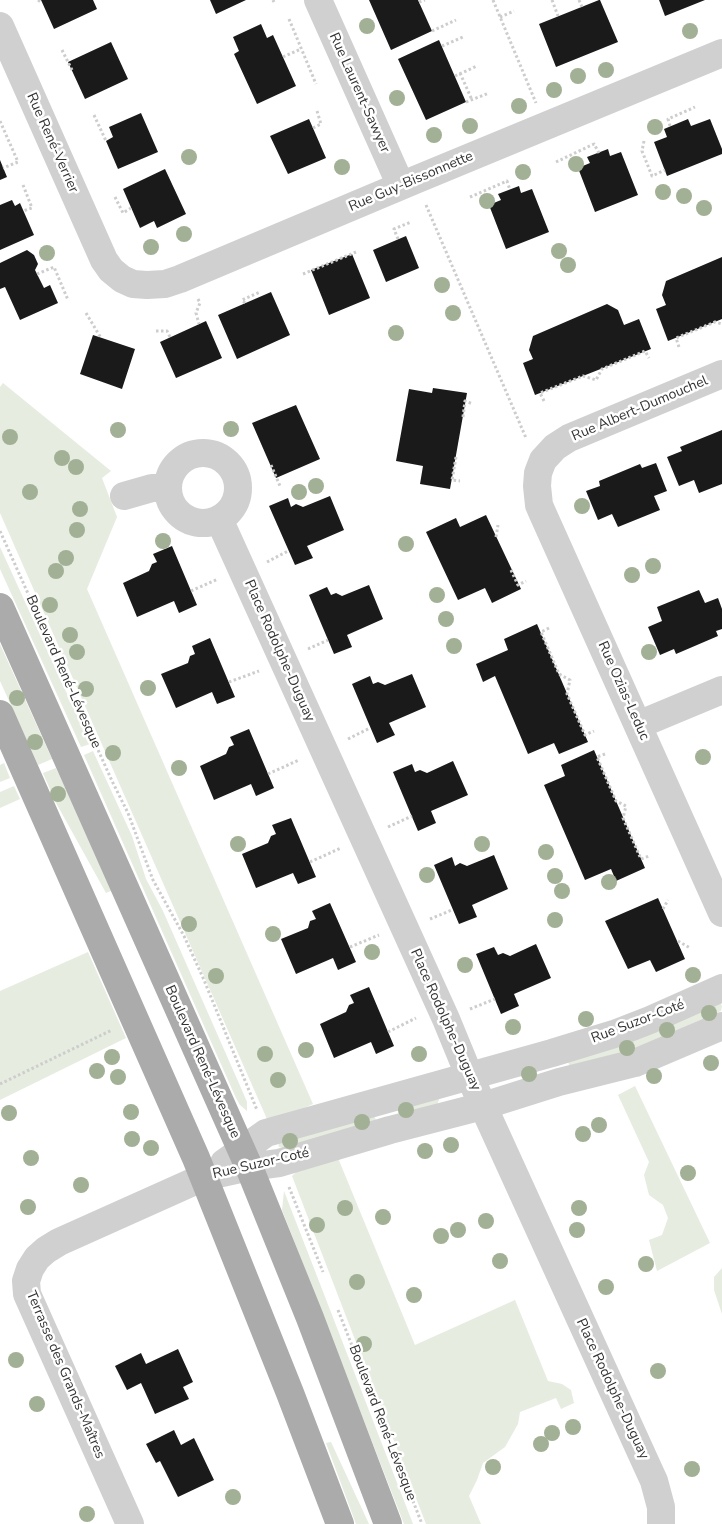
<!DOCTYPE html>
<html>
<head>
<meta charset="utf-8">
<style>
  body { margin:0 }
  canvas { display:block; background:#fff }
</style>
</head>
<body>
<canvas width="722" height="1524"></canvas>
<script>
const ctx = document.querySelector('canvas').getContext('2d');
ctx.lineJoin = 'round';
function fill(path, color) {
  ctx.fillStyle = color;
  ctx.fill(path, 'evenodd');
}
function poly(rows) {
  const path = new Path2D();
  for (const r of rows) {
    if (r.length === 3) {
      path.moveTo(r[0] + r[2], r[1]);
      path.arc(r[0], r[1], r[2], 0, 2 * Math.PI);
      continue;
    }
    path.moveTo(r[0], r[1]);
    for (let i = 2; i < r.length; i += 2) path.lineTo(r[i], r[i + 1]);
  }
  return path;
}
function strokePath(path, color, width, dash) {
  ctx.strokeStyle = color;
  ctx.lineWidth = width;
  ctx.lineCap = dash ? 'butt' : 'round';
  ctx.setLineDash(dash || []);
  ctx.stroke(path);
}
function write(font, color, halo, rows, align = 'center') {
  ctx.font = font + ' "Nunito Sans",sans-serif';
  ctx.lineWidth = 5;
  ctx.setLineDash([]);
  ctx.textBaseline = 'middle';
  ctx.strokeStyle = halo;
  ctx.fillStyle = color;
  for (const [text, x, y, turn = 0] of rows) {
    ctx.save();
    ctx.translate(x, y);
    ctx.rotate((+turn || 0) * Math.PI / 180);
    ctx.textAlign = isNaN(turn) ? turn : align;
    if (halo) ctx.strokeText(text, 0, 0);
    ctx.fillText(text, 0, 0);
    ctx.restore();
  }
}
const green = poly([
  [3,383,111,471,102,478,117,517,87,589,313,1104,300,1110,267,1119,0,513,0,387],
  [0,547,90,744,81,747,0,569],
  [0,644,52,759,38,765,0,681],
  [93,751,132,836,146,879,163,911,241,1088,247,1102,247,1111,240,1105,236,1098,84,755],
  [4,763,10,778,0,782,0,765],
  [56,768,113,890,106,893,55,801,43,773],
  [14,786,20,799,0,808,0,792],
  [88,952,126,1038,0,1100,0,991],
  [717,1004,721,1004,722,1006,721,1011,626,1052,574,1065,569,1065,568,1061],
  [635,1086,710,1243,657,1271,649,1240,662,1235,668,1218,663,1205,649,1195,644,1175,649,1162,618,1095],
  [438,1098,439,1100,437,1105,399,1114,397,1109],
  [374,1116,376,1120,372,1123,285,1148,279,1147,278,1142],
  [338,1158,415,1345,515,1300,548,1381,562,1384,571,1390,574,1403,561,1409,556,1398,520,1412,518,1424,505,1447,483,1463,477,1480,469,1496,481,1524,426,1524,292,1176,298,1170],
  [284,1191,413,1524,404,1524,282,1210],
  [722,1268,722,1314,714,1290,714,1277],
  [331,1442,369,1524,356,1524,326,1443]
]);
const building = poly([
  [41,0,93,0,97,9,54,29],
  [210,0,246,0,216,14],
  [369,0,418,0,432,31,391,50],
  [599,0,600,0,618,42,556,67,539,24],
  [659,0,705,0,665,16],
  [261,24,267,38,273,35,296,86,257,104,234,54,239,51,233,37],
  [439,40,466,102,426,120,398,59],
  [111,42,128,79,85,99,68,62],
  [141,113,158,152,118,169,106,141,113,137,109,127],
  [309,119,326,158,288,174,270,136],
  [688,119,691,126,710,119,722,149,722,154,667,176,654,142,667,137,664,129],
  [608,149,610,156,621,152,638,195,595,212,578,168,590,163,587,157],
  [0,160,7,177,0,180],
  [165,169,186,214,157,228,154,221,140,228,123,189],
  [519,186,521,193,532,189,549,232,506,249,489,205,501,200,498,194],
  [12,200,15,206,20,203,34,235,0,250,0,205],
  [406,236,419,268,386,282,373,250],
  [27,250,34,255,38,264,35,270,44,288,50,285,58,303,20,320,5,287,0,289,0,263],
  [352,254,370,298,329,315,311,270],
  [722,257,722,319,668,341,656,309,666,305,662,295,666,281],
  [271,292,290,335,237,359,218,315],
  [607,304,618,310,624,325,639,319,651,349,535,395,523,363,533,359,529,350,533,336],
  [206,321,222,358,176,378,160,342],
  [93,335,135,349,122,389,80,374],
  [433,388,467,393,450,489,420,484,423,466,396,461,409,389,432,393],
  [296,405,320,459,276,478,252,423],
  [722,430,722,484,699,493,694,480,679,486,667,457,682,451,680,447],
  [656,463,667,491,654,496,660,510,618,527,612,514,598,520,586,491,600,486,599,481,640,464,642,468],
  [330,496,344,530,307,546,313,558,295,565,269,506,288,498,291,507,296,504,303,507],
  [486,515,521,589,492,603,485,588,458,600,426,532,456,518,460,527],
  [172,546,197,605,179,613,174,601,137,617,123,583,149,571,152,564,157,562,153,554],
  [369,585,383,619,347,635,352,647,334,654,309,595,327,587,331,595,336,593,342,596],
  [699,590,705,603,718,598,722,609,722,629,716,631,718,636,676,654,674,649,660,655,648,627,662,621,657,607],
  [537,624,588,742,559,754,554,743,528,754,495,676,483,682,476,664,508,650,504,639],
  [210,638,235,697,217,704,212,692,176,708,161,674,188,663,190,656,195,654,192,646],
  [412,674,426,707,389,723,395,735,377,743,352,684,370,676,373,684,378,682,385,685],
  [249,729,274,788,256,796,251,784,214,800,200,766,226,754,229,747,234,745,230,737],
  [594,750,645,868,616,881,611,869,585,880,544,785,565,776,561,765],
  [453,761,468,795,431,811,436,823,418,831,393,772,412,764,415,772,420,770,427,773],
  [291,818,316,877,298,884,293,873,256,888,242,854,268,843,271,836,276,834,272,825],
  [494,855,508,889,472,905,477,917,459,924,434,865,452,857,455,866,460,863,467,866],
  [658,898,685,959,656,972,650,960,628,969,605,921],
  [330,903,356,962,338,970,333,958,296,974,281,939,308,928,310,921,316,919,312,911],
  [536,944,551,978,514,994,519,1006,501,1014,476,954,494,947,498,955,503,953,510,956],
  [369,987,394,1046,376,1054,371,1042,334,1058,320,1024,346,1012,349,1005,354,1003,350,995],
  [178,1349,193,1382,183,1387,189,1399,155,1414,141,1383,127,1390,115,1366,141,1353,146,1364],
  [174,1430,181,1445,194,1438,214,1480,178,1497,160,1461,156,1463,146,1444]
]);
const path = poly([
  [38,0,41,2],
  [273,0,274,2],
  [493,0,536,103],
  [552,0,558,16],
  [579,0,582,7],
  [419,2,425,0],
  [500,17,514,11],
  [289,19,316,84],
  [432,31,456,20],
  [442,46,463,37],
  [62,50,72,70],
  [283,57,301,49],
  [460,73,472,100],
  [455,76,477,66],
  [466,102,489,93],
  [94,115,106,141],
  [0,121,18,162,3,168],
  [670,126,668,119,695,107],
  [313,128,321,124,317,111],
  [644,141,642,151,652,176,665,170],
  [556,162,594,144,599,153],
  [23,185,32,208,23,211],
  [115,197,123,213,131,208],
  [470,197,507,181,510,190],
  [426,205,526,438],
  [398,239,394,229,411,222],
  [37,274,54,267,68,300],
  [303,274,356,252],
  [198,299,200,303,196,313,199,324],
  [245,303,242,300,260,292],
  [86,313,101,338],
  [156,331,167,331,170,337],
  [679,347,676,338,715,322,722,324],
  [544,401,540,393,583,376,596,380,602,369,645,351,649,358],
  [463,417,465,401,473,404],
  [456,457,452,480,460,481],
  [271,465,280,486],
  [0,531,112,781,128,813,153,880,184,936,204,980,257,1110],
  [496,537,498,525],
  [267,562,288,551],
  [511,570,518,585,526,581],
  [191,591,218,579],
  [549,628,541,632,559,674,570,680,567,694,585,735,594,731],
  [308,649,328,640],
  [229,682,259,671],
  [348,739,370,728],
  [605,754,597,757,616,801,626,806,623,818,641,859,649,856],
  [268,774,299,760],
  [388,827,412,816],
  [310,862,341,848],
  [663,909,668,900],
  [430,919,452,910],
  [678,941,690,948],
  [350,947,379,935],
  [470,1009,495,999],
  [388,1032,416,1018],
  [0,1084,112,1030],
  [289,1187,323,1272],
  [338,1310,422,1524]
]);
const minor = poly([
  [318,0,401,186],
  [0,26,104,260,111,270,122,279,133,284,147,285,165,284,180,279,415,180,722,53],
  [722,374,569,438,555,447,543,460,538,473,537,486,539,505,542,512,722,913],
  [203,488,35],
  [124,496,152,488,168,488],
  [219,519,446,1019,469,1075,654,1481,661,1507,661,1524],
  [638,725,722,690],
  [224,1163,266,1133,552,1053,614,1034,650,1020,722,988],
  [130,1524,27,1294,26,1281,30,1269,37,1258,46,1250,59,1242,204,1177,249,1167,279,1163,390,1130,483,1106,559,1082,635,1063,722,1026]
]);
const major = poly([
  [0,607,249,1167,310,1318,388,1524],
  [0,714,196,1158,290,1393,340,1524]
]);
const trees = [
  [367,26],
  [690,31],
  [606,70],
  [578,76],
  [554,90],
  [397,98],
  [519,106],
  [470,126],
  [655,127],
  [434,135],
  [189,157],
  [576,164],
  [342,167],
  [523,172],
  [663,192],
  [684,196],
  [487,201],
  [704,208],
  [184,234],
  [151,247],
  [559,251],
  [47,253],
  [568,265],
  [442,285],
  [453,313],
  [396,333],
  [231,429],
  [118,430],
  [10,437],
  [62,458],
  [76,467],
  [316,486],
  [30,492],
  [299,492],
  [582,506],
  [80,509],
  [77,530],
  [163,541],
  [406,544],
  [66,558],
  [653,566],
  [56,571],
  [632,575],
  [437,595],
  [50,605],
  [446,619],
  [70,635],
  [454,646],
  [77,652],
  [649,652],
  [148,688],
  [86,689],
  [17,698],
  [35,742],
  [113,753],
  [703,757],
  [179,768],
  [58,794],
  [238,844],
  [482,844],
  [546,852],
  [427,875],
  [555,876],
  [609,882],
  [562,891],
  [555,920],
  [189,924],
  [273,934],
  [372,952],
  [465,965],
  [693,975],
  [216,976],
  [709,1013],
  [586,1019],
  [513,1027],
  [667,1030],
  [627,1048],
  [306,1050],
  [265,1054],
  [419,1054],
  [112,1057],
  [711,1063],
  [97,1071],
  [529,1074],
  [654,1076],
  [118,1077],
  [278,1080],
  [406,1110],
  [131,1112],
  [9,1113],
  [362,1122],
  [599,1125],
  [583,1134],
  [132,1139],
  [290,1141],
  [451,1145],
  [151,1148],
  [425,1151],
  [31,1158],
  [688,1173],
  [81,1185],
  [28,1207],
  [345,1208],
  [579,1208],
  [383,1217],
  [486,1221],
  [317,1225],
  [458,1230],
  [577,1230],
  [441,1236],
  [500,1261],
  [646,1264],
  [357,1282],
  [606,1287],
  [414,1295],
  [364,1344],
  [16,1360],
  [658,1371],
  [37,1404],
  [573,1427],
  [552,1433],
  [541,1444],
  [493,1467],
  [692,1469],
  [233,1497],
  [87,1514]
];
const streetNames = [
  ["Rue Laurent-Sawyer",359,93,66],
  ["Rue René-Verrier",52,143,66],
  ["Rue Guy-Bissonnette",411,182,-23],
  ["Rue Albert-Dumouchel",640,409,-23],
  ["Place Rodolphe-Duguay",279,651,66],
  ["Boulevard René-Lévesque",63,672,66],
  ["Rue Ozias-Leduc",623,691,66],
  ["Place Rodolphe-Duguay",445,1020,66],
  ["Rue Suzor-Coté",638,1022,-21],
  ["Boulevard René-Lévesque",202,1062,66],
  ["Rue Suzor-Coté",261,1164,-13],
  ["Terrasse des Grands-Maîtres",65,1375,67],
  ["Place Rodolphe-Duguay",612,1389,65],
  ["Boulevard René-Lévesque",382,1423,69]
];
fill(green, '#e6ecdf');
fill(building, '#1a1a1a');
strokePath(path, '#cdcdcd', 3, [2.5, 2.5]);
strokePath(minor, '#d0d0d0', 28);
strokePath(major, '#ababab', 28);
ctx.fillStyle = '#a2b095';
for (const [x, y] of trees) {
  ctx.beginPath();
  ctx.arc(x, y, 8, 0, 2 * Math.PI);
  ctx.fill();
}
write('14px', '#333', '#fff', streetNames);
</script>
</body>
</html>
